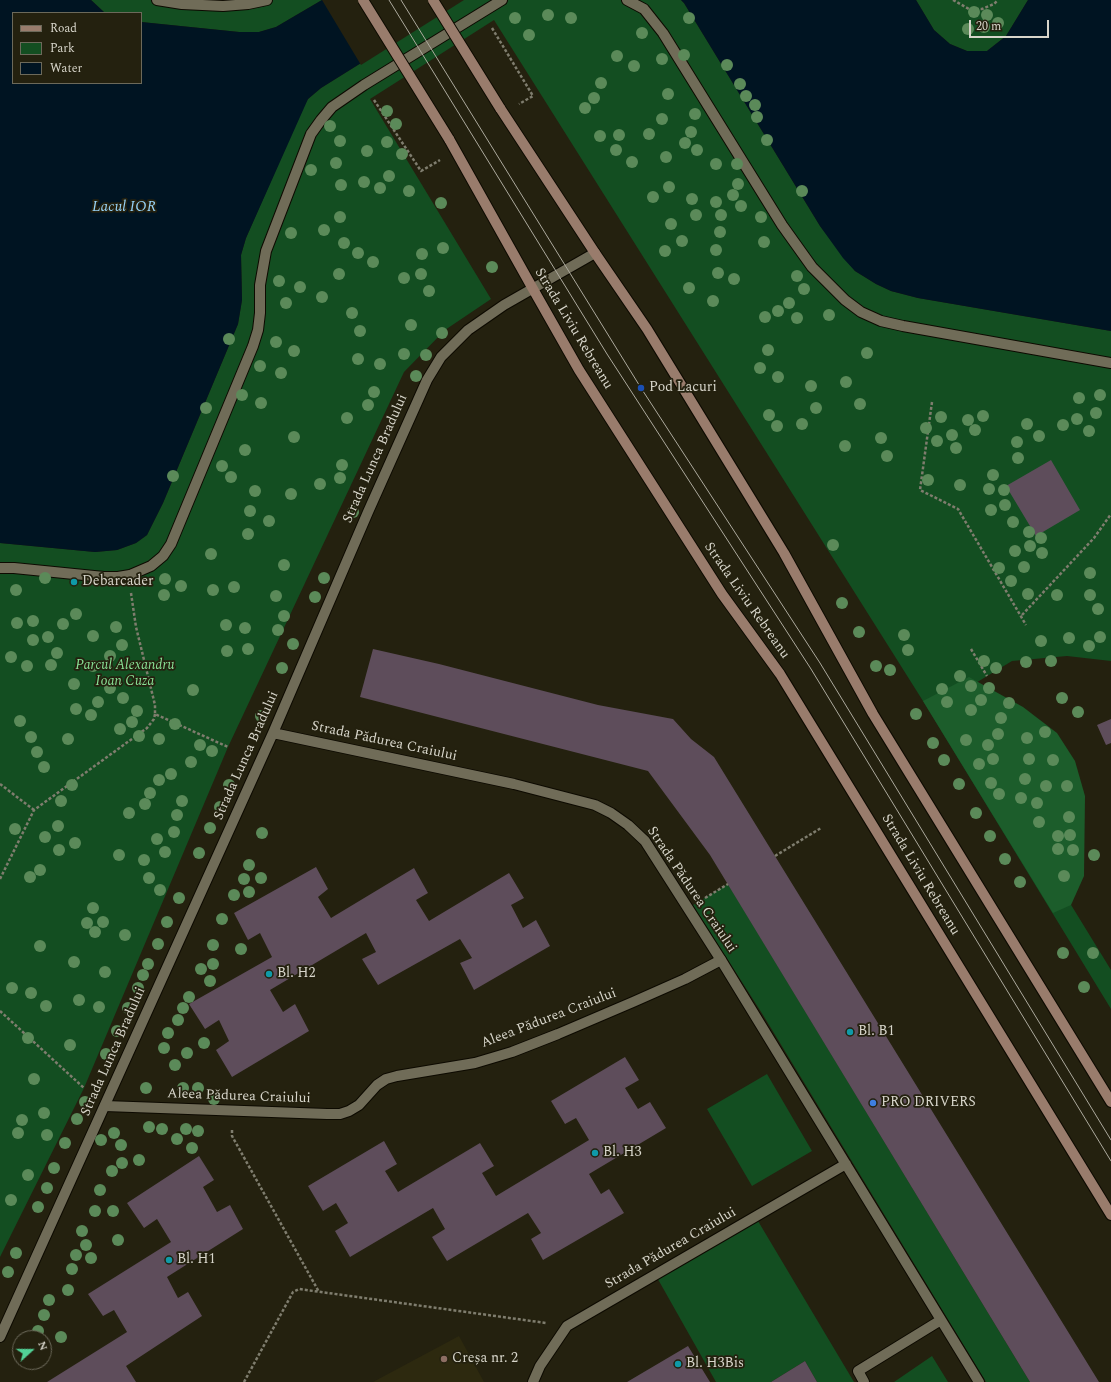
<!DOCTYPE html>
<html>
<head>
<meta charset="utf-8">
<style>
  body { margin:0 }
  #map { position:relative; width:1111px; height:1382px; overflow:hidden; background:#24210f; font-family:Spectral,serif }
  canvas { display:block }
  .legend { position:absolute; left:12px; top:12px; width:130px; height:72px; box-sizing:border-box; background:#24210f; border:1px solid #6c695a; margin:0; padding:5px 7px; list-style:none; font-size:12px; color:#d7d5ca }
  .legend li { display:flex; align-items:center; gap:8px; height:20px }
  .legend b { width:20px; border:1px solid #6c695a }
  .north { position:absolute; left:12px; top:1330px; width:40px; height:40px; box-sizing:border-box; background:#24210f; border:1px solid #6c695a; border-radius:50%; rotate:69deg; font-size:11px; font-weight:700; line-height:16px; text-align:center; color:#d7d5ca }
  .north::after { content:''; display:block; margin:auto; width:14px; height:18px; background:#52d397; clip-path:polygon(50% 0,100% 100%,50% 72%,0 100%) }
  .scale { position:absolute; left:969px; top:20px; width:80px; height:18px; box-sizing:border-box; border:2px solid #d7d5ca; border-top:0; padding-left:5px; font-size:12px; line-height:14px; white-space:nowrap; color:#d7d5ca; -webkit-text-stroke:3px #24210f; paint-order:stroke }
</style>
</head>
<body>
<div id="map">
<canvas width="1111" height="1382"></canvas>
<ul class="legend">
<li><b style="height:5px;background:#997c6c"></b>Road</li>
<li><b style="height:11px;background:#134e21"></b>Park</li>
<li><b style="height:11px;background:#001422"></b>Water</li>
</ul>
<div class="north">N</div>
<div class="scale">20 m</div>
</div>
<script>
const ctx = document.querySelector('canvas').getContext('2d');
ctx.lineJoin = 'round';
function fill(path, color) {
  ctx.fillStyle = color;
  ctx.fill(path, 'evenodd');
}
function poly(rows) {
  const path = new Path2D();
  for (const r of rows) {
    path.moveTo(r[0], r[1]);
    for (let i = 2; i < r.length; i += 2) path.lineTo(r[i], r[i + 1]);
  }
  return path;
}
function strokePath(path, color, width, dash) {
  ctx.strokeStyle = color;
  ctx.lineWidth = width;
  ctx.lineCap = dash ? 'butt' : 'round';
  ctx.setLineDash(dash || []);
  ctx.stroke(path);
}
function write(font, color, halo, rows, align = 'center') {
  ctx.font = font + ' Spectral,serif';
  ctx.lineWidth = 3.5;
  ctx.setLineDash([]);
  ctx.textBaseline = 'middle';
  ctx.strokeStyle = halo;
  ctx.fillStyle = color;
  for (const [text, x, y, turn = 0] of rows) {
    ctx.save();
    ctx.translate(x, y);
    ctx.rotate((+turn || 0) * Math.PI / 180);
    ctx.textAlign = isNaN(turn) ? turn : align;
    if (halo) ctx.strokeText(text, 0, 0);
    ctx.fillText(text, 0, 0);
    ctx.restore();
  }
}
const built = poly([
  [459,1336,484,1382,373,1382]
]);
const green = poly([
  [91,0,322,0,276,27,259,32,239,32,141,22,141,13,105,13],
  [462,0,681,0,684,3,820,226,855,271,876,284,891,291,918,298,1111,331,1111,661,1067,656,1012,661,946,701,1111,970,1111,1009,923,701,494,20,370,99,491,299,445,330,404,372,228,747,84,1088,0,1257,0,543,95,552,117,550,136,543,147,535,163,503,238,324,242,300,241,255,246,238,304,105,308,99,321,88],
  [916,0,1028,0,1006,36,987,51,967,51,950,44,934,30],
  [728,884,1030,1382,986,1382,763,1015,693,905],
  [767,1074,812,1151,752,1186,707,1109],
  [755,1216,854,1382,817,1382,805,1361,771,1382,716,1382,655,1274],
  [932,1356,948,1382,894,1382]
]);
const forest = poly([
  [969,677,1023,707,1057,733,1075,761,1085,796,1084,876,1071,905,1053,913,923,701]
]);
const water = poly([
  [0,0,91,0,105,13,13,13,13,83,141,83,141,22,239,32,259,32,276,27,322,0,462,0,321,88,308,99,246,238,241,255,242,300,238,324,163,503,147,535,136,543,117,550,95,552,0,543],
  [681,0,916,0,934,30,950,44,967,51,987,51,1006,36,1028,0,1111,0,1111,331,918,298,891,291,876,284,855,271,843,258,820,226,684,3]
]);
const pier = poly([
  [322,0,464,0,361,65]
]);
const building = poly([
  [1051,460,1080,510,1036,536,1006,486],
  [373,649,439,664,598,705,673,719,691,739,714,757,1099,1382,1030,1382,710,855,648,771,360,697],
  [1111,719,1111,743,1106,745,1097,725],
  [316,867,328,889,318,897,331,918,414,868,428,893,416,900,429,921,509,873,524,898,511,905,523,928,536,920,550,946,474,990,460,963,472,958,460,939,378,985,362,959,376,952,366,933,270,990,283,1012,295,1004,309,1031,232,1077,216,1050,229,1041,219,1020,205,1029,189,1004,272,957,260,933,248,940,234,913],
  [625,1057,639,1080,625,1088,638,1109,650,1102,666,1128,589,1174,601,1194,609,1189,624,1213,543,1260,531,1239,541,1233,528,1213,447,1261,432,1237,445,1229,433,1208,350,1257,335,1231,348,1223,336,1203,323,1211,308,1186,384,1141,397,1164,385,1171,398,1192,480,1143,494,1166,482,1173,496,1196,589,1140,576,1118,565,1124,551,1101],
  [199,1156,214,1180,203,1187,217,1212,230,1205,243,1229,167,1277,178,1298,188,1292,202,1316,126,1366,136,1382,47,1382,127,1332,114,1310,103,1316,88,1294,171,1242,157,1219,144,1228,127,1203],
  [688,1346,710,1382,627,1382],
  [805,1361,817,1382,771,1382]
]);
const path = poly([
  [953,0,969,9,982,9,994,4,998,0],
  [492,28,533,96,519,104],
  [374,100,421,171,440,160],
  [932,402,920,490,958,509,1026,625],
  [131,593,136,627,155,705,155,714,228,747],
  [1022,615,1094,538,1111,514],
  [971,649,987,676],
  [0,784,34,810],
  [775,856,821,828],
  [0,879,34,810,147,728,154,719,155,714],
  [705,898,728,884],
  [0,1011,84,1088],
  [232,1130,232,1136,319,1292],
  [244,1382,293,1292,299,1289,546,1323]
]);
const lane = poly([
  [105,1106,327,1114,340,1114,349,1111,359,1105,377,1085,386,1079,397,1076,475,1063,512,1052,558,1034,633,1002,685,979,721,960]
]);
const street = poly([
  [157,0,182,4,223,6,248,4,267,0],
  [627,0,644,9,663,33,782,225,812,267,845,300,861,312,881,321,903,326,1111,363],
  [0,568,14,568,104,577,118,577,130,575,151,566,163,556,171,544,253,346,258,330,260,313,260,285,266,251,311,134,321,120,332,107,364,85,502,0],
  [273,733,514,784,595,805,611,813,628,825,645,841,721,960,979,1382],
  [0,1337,273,733,368,512,427,380,441,357,468,330,504,305,595,253],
  [533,1382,540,1366,567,1326,846,1164],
  [864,1382,858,1371,941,1320]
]);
const secondary = poly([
  [500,108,595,253,647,329,784,553,873,714,1111,1102],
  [449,139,533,289,579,370,722,594,780,674,1111,1215]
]);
const tram = poly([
  [389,0,607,354,811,669,1111,1161],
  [401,0,641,388,820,663,1111,1140]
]);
const secondaryBridge = poly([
  [363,0,449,139],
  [433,0,500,108]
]);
const trees = [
  [974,12],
  [548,15],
  [987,15],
  [515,18],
  [571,18],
  [689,18],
  [998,23],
  [984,27],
  [968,29],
  [642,33],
  [529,35],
  [684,55],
  [617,56],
  [662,59],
  [727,65],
  [634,66],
  [601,83],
  [740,84],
  [668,94],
  [746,96],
  [594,98],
  [755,105],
  [585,108],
  [387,111],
  [695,114],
  [757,117],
  [662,119],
  [396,124],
  [330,126],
  [691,132],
  [649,134],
  [619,135],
  [600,136],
  [767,140],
  [340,141],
  [387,142],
  [685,143],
  [616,150],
  [697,150],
  [367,151],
  [402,154],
  [666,157],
  [632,162],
  [336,163],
  [716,164],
  [737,164],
  [311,170],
  [389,176],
  [364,182],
  [738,184],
  [341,185],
  [669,187],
  [380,188],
  [409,191],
  [802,191],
  [733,195],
  [653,197],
  [692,199],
  [716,202],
  [441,203],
  [741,206],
  [696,215],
  [721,215],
  [340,217],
  [761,217],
  [671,224],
  [324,230],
  [720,232],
  [291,233],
  [682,241],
  [764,242],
  [344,243],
  [443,248],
  [716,250],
  [665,251],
  [358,253],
  [422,254],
  [373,262],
  [492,267],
  [718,273],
  [339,274],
  [421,274],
  [797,276],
  [404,278],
  [734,279],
  [279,281],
  [300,287],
  [689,288],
  [804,289],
  [429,291],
  [322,297],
  [713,301],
  [286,303],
  [789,303],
  [778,311],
  [352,313],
  [829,315],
  [765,317],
  [797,318],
  [411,325],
  [360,331],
  [442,333],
  [229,339],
  [276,342],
  [768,350],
  [294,351],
  [867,353],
  [404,354],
  [426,355],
  [358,359],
  [380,364],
  [260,366],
  [760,368],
  [281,373],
  [416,376],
  [778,377],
  [846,382],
  [811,386],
  [374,392],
  [242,395],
  [1100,395],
  [1079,398],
  [261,403],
  [860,404],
  [368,405],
  [206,408],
  [816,408],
  [1096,413],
  [769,415],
  [983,416],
  [941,417],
  [347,418],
  [1077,419],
  [968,420],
  [802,424],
  [1027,424],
  [1063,425],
  [777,426],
  [926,428],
  [975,430],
  [1089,431],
  [952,435],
  [1039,436],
  [294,437],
  [881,438],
  [937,441],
  [1017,442],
  [845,446],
  [956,448],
  [245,450],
  [887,456],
  [1018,458],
  [342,465],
  [222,466],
  [993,475],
  [173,476],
  [231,477],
  [340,478],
  [928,480],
  [320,484],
  [960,485],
  [989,489],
  [1004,490],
  [255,491],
  [291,494],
  [1005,505],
  [991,510],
  [250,511],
  [353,512],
  [269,521],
  [1013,522],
  [1029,532],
  [248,534],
  [1041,538],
  [833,545],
  [1030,546],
  [1015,551],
  [1042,553],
  [211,554],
  [284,565],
  [1024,567],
  [999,568],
  [1090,573],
  [45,578],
  [324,578],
  [165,579],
  [1011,581],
  [181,586],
  [234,587],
  [16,590],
  [213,590],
  [1028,594],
  [164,595],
  [1057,595],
  [1090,595],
  [276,596],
  [315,597],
  [842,603],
  [1098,609],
  [76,614],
  [284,616],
  [33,621],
  [17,623],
  [63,624],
  [226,625],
  [116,627],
  [245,628],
  [278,630],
  [859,632],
  [904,635],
  [93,636],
  [48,637],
  [1100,637],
  [1069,638],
  [33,640],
  [1041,641],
  [293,644],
  [122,645],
  [1089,646],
  [248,649],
  [908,650],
  [227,651],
  [57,653],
  [110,656],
  [11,657],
  [984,661],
  [1051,661],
  [1026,662],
  [51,665],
  [27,666],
  [93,666],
  [876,666],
  [282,668],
  [996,668],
  [890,670],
  [960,676],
  [74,684],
  [971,686],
  [110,688],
  [989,688],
  [942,689],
  [193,690],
  [123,698],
  [1062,698],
  [981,700],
  [98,702],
  [947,702],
  [1009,703],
  [76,709],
  [971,710],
  [137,711],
  [1078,712],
  [916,714],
  [91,715],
  [261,716],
  [1001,718],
  [20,721],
  [132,722],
  [175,724],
  [120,729],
  [1045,732],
  [998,734],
  [139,736],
  [31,737],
  [1027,738],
  [68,739],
  [159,739],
  [966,740],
  [933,743],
  [200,745],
  [988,745],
  [212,751],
  [37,752],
  [993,759],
  [1029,759],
  [944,760],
  [1053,760],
  [191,762],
  [979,764],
  [44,767],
  [171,774],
  [1025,779],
  [159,780],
  [991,783],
  [959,784],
  [72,785],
  [229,785],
  [1046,786],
  [1067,786],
  [150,793],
  [999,794],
  [1021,798],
  [61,801],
  [182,801],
  [1037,803],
  [145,804],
  [220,807],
  [129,813],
  [976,813],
  [177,815],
  [1069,817],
  [1039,822],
  [58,826],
  [210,828],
  [15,829],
  [174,832],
  [262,833],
  [1070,835],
  [990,836],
  [1058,836],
  [45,837],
  [157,839],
  [75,843],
  [1058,849],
  [59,850],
  [1073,850],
  [165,852],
  [199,853],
  [119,855],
  [1094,855],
  [1005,859],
  [144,860],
  [249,865],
  [40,870],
  [1064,876],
  [30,877],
  [149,878],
  [261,878],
  [244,879],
  [1020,882],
  [160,890],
  [249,892],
  [234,895],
  [179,898],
  [93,908],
  [222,919],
  [103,922],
  [167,922],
  [87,923],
  [95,932],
  [125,935],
  [158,944],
  [213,945],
  [40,946],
  [241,949],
  [1063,953],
  [1093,953],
  [74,962],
  [148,964],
  [213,964],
  [201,969],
  [105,972],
  [143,975],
  [210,981],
  [1084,987],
  [12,988],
  [138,988],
  [31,993],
  [189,997],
  [79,1000],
  [46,1006],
  [99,1007],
  [128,1008],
  [183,1008],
  [178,1020],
  [117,1031],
  [168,1033],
  [28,1038],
  [204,1043],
  [70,1045],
  [164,1048],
  [187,1053],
  [106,1054],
  [175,1065],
  [34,1079],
  [146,1088],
  [183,1088],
  [198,1088],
  [214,1099],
  [85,1102],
  [44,1113],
  [77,1119],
  [22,1120],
  [149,1127],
  [162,1129],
  [186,1129],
  [198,1131],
  [18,1133],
  [114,1133],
  [47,1135],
  [177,1139],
  [101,1140],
  [65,1143],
  [121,1145],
  [192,1148],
  [139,1160],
  [122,1163],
  [54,1168],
  [112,1171],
  [28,1175],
  [47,1188],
  [100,1190],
  [11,1200],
  [38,1207],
  [95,1211],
  [113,1211],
  [82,1231],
  [118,1240],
  [86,1245],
  [16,1253],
  [76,1255],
  [91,1258],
  [72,1269],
  [8,1272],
  [68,1290],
  [49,1300],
  [44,1315],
  [38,1331],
  [61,1337]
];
const markers = [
  [641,388,4,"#1a4fb4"],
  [74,582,4,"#0f9aa8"],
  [269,974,4,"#0f9aa8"],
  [850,1032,4,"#0f9aa8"],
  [873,1103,4,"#3f7fe0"],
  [595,1153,4,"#0f9aa8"],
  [169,1260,4,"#0f9aa8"],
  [444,1359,4,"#8d6e63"],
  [678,1364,4,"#0f9aa8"]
];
const streetNames = [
  ["Strada Liviu Rebreanu",573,329,59],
  ["Strada Lunca Bradului",376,459,-66],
  ["Strada Liviu Rebreanu",746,601,55],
  ["Strada Pădurea Craiului",384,742,12],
  ["Strada Lunca Bradului",247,756,-66],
  ["Strada Liviu Rebreanu",920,875,59],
  ["Strada Pădurea Craiului",691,890,56],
  ["Aleea Pădurea Craiului",549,1019,-21],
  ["Strada Lunca Bradului",114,1052,-66],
  ["Aleea Pădurea Craiului",239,1097,2],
  ["Strada Pădurea Craiului",671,1249,-30]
];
const poiNames = [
  ["Pod Lacuri",649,388],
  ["Debarcader",82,582],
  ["Bl. H2",277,974],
  ["Bl. B1",858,1032],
  ["PRO DRIVERS",881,1103],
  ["Bl. H3",603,1153],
  ["Bl. H1",177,1260],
  ["Creșa nr. 2",452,1359],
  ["Bl. H3Bis",686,1364]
];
const parkNames = [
  ["Parcul Alexandru",125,666],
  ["Ioan Cuza",125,682]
];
const waterNames = [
  ["Lacul IOR",124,208]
];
fill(built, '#2d290f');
fill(green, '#134e21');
fill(forest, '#1c5d2b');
fill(water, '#001422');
fill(pier, '#24210f');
fill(building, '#5e4d5b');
strokePath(lane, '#0d0a00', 12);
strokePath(street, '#0d0a00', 12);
strokePath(secondary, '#0d0a00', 12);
strokePath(path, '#7f7d6e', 2.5, [3, 2]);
strokePath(lane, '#706c58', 10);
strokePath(street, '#706c58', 10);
strokePath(secondary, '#997c6c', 10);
strokePath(tram, '#adaa9e', 1);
strokePath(secondaryBridge, '#0d0a00', 12, []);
strokePath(secondaryBridge, '#997c6c', 10);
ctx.fillStyle = '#5b8a59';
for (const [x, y] of trees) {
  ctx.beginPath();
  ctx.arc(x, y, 6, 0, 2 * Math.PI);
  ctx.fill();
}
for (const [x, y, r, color] of markers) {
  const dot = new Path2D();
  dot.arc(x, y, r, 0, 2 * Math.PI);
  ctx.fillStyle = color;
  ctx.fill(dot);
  strokePath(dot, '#24210f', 1.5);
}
write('14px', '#d7d5ca', '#24210f', streetNames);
write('14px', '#d7d5ca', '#24210f', poiNames, 'left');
write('italic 14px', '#88e095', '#24210f', parkNames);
write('italic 15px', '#96d2f7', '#24210f', waterNames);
</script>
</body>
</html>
